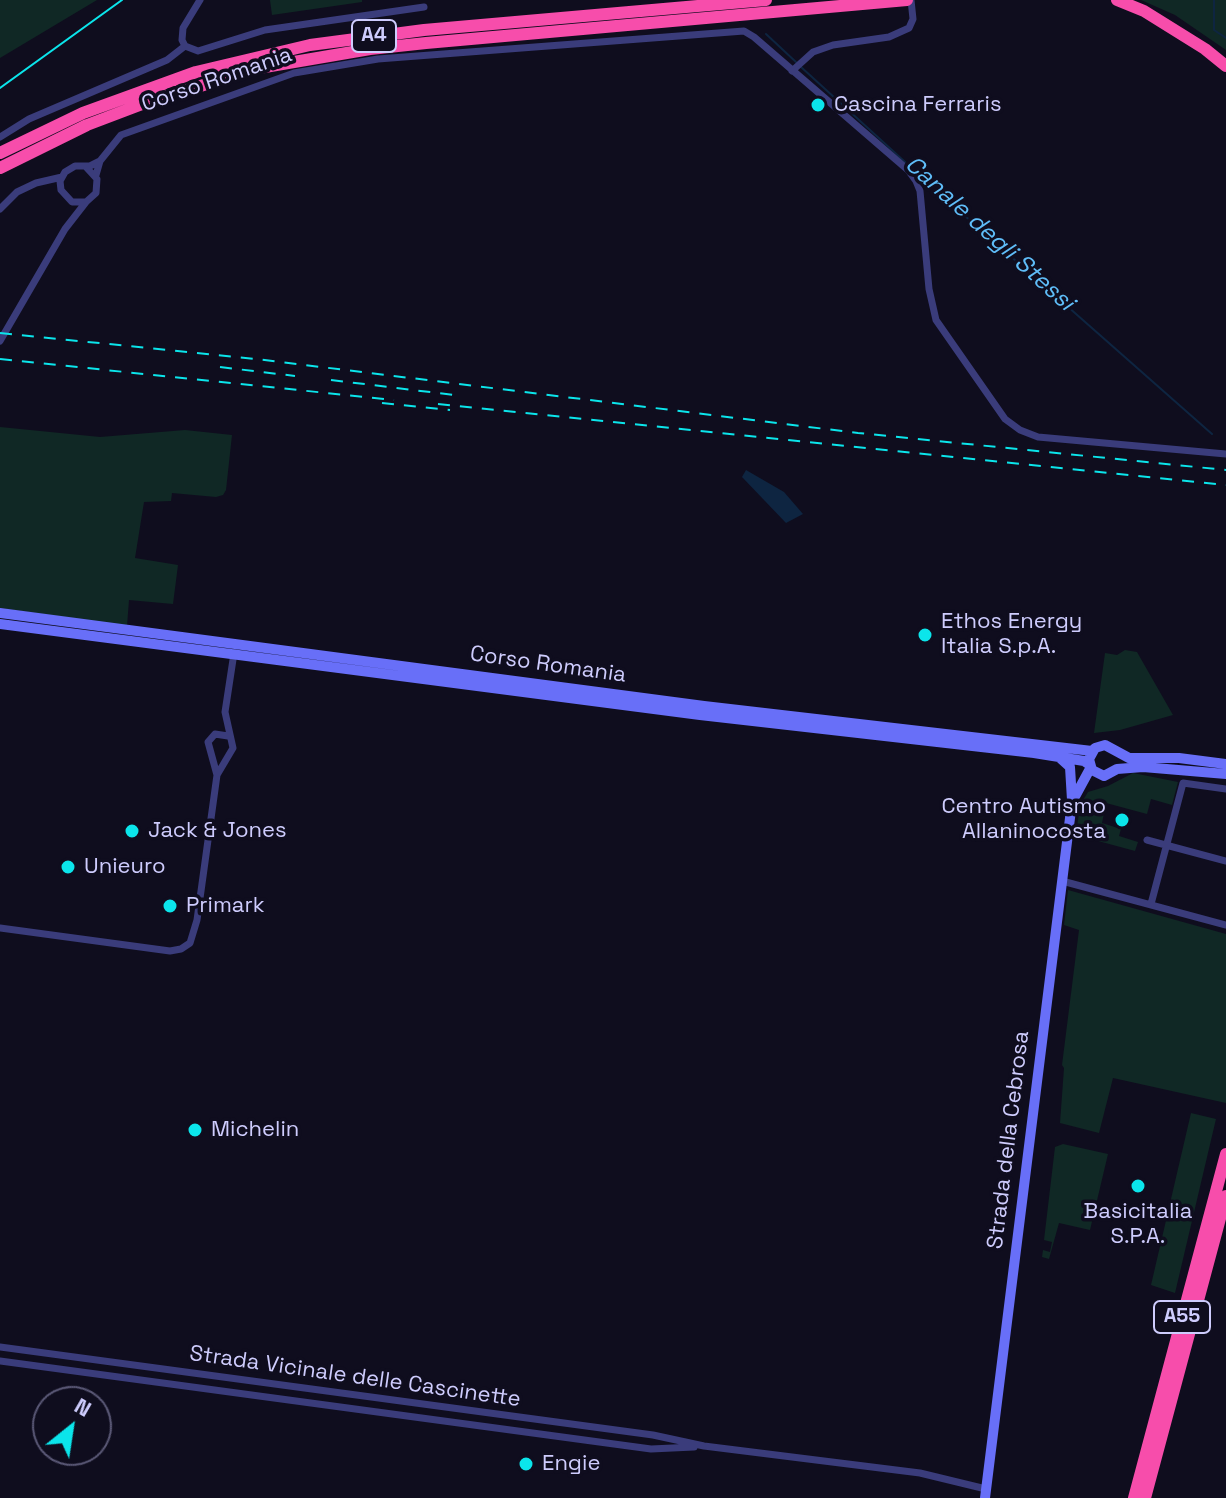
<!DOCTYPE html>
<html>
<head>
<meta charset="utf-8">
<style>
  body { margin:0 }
  #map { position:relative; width:1226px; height:1498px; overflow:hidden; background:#0f0d1e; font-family:"Space Grotesk",sans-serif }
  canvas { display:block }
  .north { position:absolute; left:32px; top:1386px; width:80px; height:80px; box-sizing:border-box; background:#0f0d1e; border:2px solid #5b5977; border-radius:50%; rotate:30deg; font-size:22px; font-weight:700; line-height:32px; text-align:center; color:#ceccfd }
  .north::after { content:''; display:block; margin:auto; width:28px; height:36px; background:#0be5eb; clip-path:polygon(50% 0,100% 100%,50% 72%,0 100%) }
</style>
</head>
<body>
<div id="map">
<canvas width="1226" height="1498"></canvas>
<div class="north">N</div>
</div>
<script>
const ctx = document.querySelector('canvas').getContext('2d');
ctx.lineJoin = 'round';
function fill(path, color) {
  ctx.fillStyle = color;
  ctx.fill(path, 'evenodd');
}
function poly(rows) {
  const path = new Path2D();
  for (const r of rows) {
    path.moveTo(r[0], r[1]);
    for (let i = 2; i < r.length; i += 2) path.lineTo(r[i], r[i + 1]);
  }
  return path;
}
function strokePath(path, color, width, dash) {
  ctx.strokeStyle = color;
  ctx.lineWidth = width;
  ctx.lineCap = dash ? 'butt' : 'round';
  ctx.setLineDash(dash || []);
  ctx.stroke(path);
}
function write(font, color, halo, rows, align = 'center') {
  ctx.font = font + ' "Space Grotesk",sans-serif';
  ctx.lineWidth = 7;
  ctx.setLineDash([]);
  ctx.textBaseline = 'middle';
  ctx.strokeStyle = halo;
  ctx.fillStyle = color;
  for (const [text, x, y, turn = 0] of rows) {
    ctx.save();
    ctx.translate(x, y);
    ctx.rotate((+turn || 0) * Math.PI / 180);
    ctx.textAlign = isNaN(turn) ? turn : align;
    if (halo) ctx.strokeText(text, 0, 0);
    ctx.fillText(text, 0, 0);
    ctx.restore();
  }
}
const green = poly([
  [0,0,97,0,0,58],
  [270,0,362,0,362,2,272,15],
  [1141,0,1226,0,1226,50,1175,15],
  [0,427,100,437,185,430,232,435,226,490,223,495,216,497,172,493,171,501,144,502,135,558,178,565,173,604,129,600,127,626,0,608],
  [1125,650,1137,652,1173,715,1120,730,1094,733,1105,653,1117,655],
  [1133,773,1178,782,1172,805,1151,799,1147,814,1106,803,1102,823,1121,829,1119,836,1138,842,1135,851,1076,835,1080,805,1088,792,1108,786],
  [1068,890,1226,934,1226,1103,1113,1078,1099,1133,1060,1123,1064,1068,1062,1065,1079,930,1064,925],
  [1191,1113,1216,1119,1175,1293,1151,1285],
  [1063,1144,1108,1154,1090,1230,1059,1223,1049,1259,1042,1257,1043,1250,1050,1252,1052,1242,1044,1240,1055,1147]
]);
const water = poly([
  [746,470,784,492,803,514,786,523,742,477]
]);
const stream = poly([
  [1214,0,1214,30,1226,38],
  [766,34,797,63],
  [801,67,939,193,1212,434]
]);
const street = poly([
  [185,46,198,51,265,30,424,7],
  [185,46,182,40,183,28,200,0],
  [792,71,813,52,833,45,889,37,909,28,913,19,911,0],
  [0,137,29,119,167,60,185,46],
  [86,167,97,179,96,193,86,202,72,202,61,190,60,181,65,172,75,166,90,166,100,161],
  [96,175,100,161,121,135,294,73,378,59,744,31,754,37,908,170,916,181,920,191,929,289,936,320,1005,419,1020,430,1038,437,1226,454],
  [0,209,17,192,36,183,62,177],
  [0,341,65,229,86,202],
  [217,775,208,742,215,734,228,736],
  [1147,840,1226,861],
  [1062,881,1226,925],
  [1151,904,1183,783,1226,789],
  [0,928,170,951,181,949,190,943,197,920,217,775,233,748,225,712,234,653],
  [0,1347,653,1435,704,1446,920,1473,986,1489],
  [0,1361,651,1449,694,1447]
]);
const secondary = poly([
  [0,613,704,706,1092,751],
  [0,624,700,715,1034,753,1084,761,1090,765],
  [1059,757,1070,767,1072,800],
  [1226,764,1179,758,1129,758,1105,745,1095,748,1089,759,1092,770,1104,776,1117,769,1143,767,1226,774],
  [985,1498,1072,802,1091,767]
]);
const highway = poly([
  [1117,0,1144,11,1205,49,1226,66],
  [0,153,83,113,196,72,310,45,424,30,766,0],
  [0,168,87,125,145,103,259,68,370,49,426,43,907,0],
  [1134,1498,1226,1154],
  [1145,1498,1226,1196]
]);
const tram = poly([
  [0,88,122,0]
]);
const rail = poly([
  [0,333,256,359,858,433,1226,470],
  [0,359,394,400],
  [220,367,295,376],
  [331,380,454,395],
  [382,403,450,410],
  [438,404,1226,485]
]);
const markers = [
  [818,105,8,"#0be5eb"],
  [925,635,8,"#0be5eb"],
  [1122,820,8,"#0be5eb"],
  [132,831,8,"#0be5eb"],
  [68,867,8,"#0be5eb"],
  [170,906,8,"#0be5eb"],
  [195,1130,8,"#0be5eb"],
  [1138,1186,8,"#0be5eb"],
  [526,1464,8,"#0be5eb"]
];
const shields = [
  [374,36,44],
  [1182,1317,56]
];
const shieldNames = [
  ["A4",374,36],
  ["A55",1182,1317]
];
const streetNames = [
  ["Corso Romania",217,80,-19],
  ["Corso Romania",548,665,8],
  ["Strada della Cebrosa",1009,1140,-83],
  ["Strada Vicinale delle Cascinette",355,1377,8]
];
const poiNames = [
  ["Cascina Ferraris",834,105],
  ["Ethos Energy",941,622],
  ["Italia S.p.A.",941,647],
  ["Centro Autismo",1106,807,"right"],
  ["Allaninocosta",1106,832,"right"],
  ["Jack & Jones",148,831],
  ["Unieuro",84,867],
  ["Primark",186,906],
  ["Michelin",211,1130],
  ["Basicitalia",1138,1212,"center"],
  ["S.P.A.",1138,1237,"center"],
  ["Engie",542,1464]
];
const waterNames = [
  ["Canale degli Stessi",989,234,42]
];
fill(green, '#102825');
fill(water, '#0e2541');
strokePath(stream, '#0e2541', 2);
strokePath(street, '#3a3c7b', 7);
strokePath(secondary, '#686ff8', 10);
strokePath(highway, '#f74dab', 12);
strokePath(tram, '#0be5eb', 2);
strokePath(rail, '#0be5eb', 2, [12, 10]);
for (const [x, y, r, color] of markers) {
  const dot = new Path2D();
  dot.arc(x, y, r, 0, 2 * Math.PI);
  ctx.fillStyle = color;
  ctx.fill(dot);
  strokePath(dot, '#0f0d1e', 3);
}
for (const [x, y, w] of shields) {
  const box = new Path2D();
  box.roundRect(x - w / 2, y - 16, w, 32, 6);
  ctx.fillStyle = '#0f0d1e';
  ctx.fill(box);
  strokePath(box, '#ceccfd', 2);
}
write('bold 20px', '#ceccfd', null, shieldNames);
write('22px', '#ceccfd', '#0f0d1e', streetNames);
write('22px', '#ceccfd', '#0f0d1e', poiNames, 'left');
write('italic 24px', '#5fbdf8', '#0f0d1e', waterNames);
</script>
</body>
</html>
